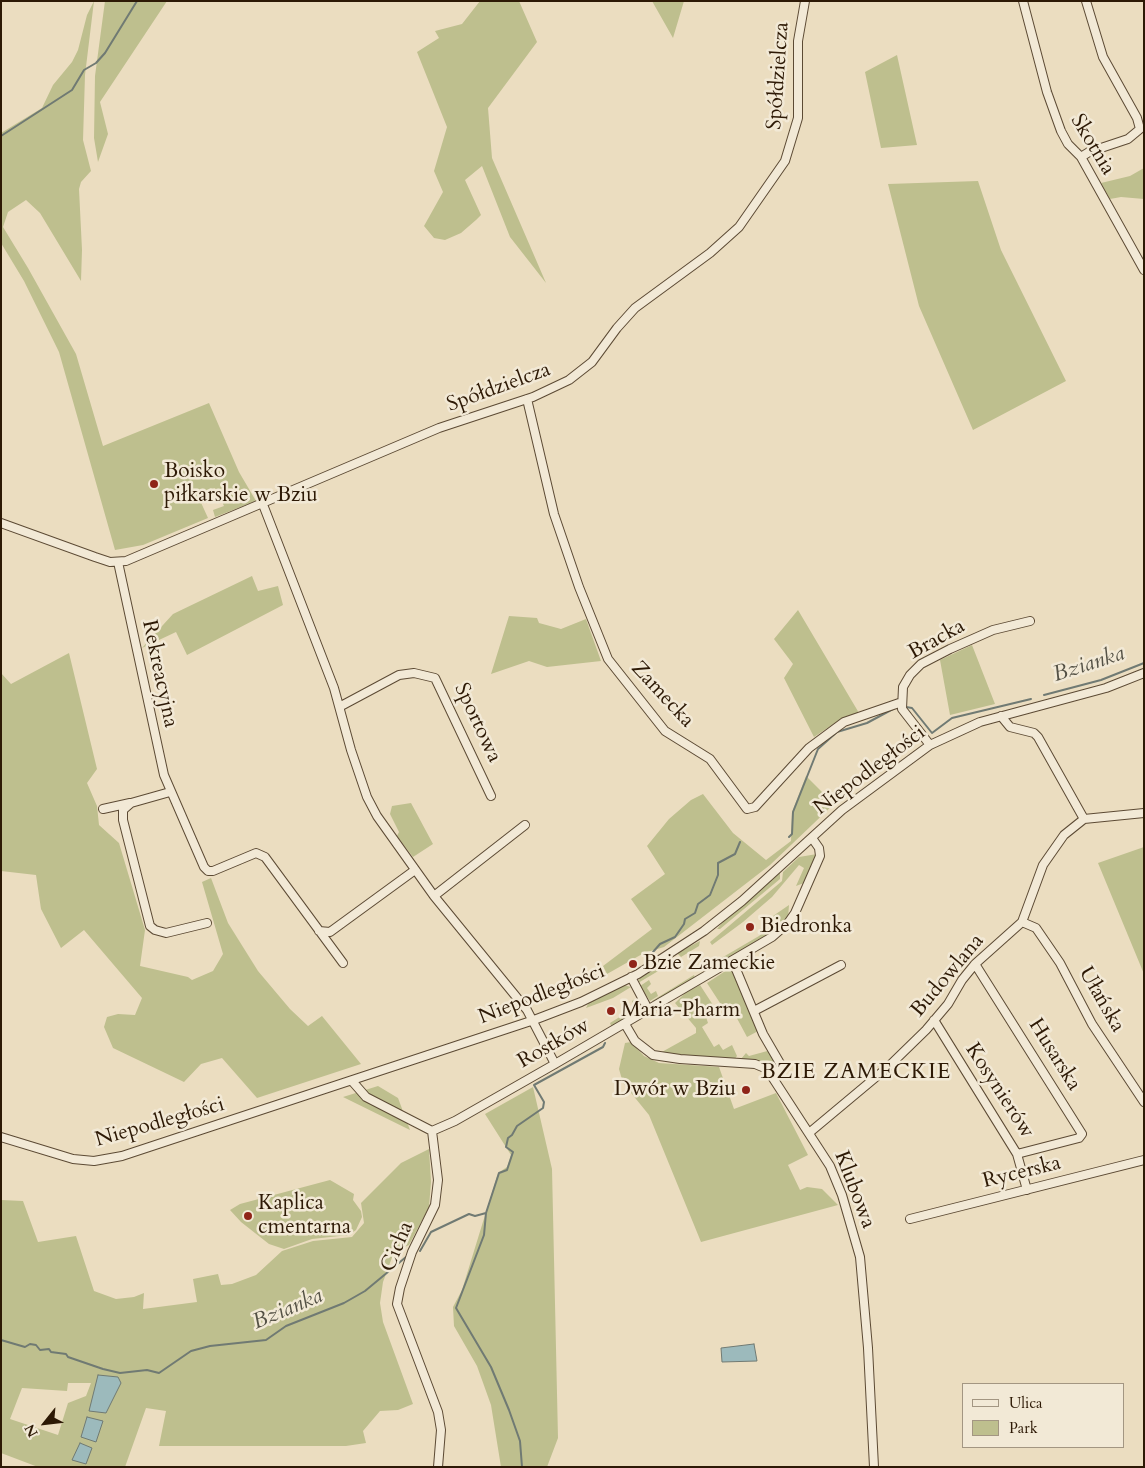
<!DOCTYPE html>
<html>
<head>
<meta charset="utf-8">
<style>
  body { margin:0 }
  #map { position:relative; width:1145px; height:1468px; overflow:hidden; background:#ebddc0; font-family:Cardo,serif }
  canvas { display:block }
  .frame { position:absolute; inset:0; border:2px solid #2d1905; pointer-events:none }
  .legend { position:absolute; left:962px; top:1383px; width:162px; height:65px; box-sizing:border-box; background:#f2e9d6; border:1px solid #a39682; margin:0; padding:6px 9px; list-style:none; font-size:15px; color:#2d1905 }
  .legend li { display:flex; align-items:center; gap:10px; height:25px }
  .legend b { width:25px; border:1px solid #a39682 }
  .north { position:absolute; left:20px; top:1398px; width:50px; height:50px; -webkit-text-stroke:4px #f2e9d6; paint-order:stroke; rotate:241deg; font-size:14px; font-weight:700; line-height:20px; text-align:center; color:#2d1905 }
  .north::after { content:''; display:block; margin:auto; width:18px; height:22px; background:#2d1905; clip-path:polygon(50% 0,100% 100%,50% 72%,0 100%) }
</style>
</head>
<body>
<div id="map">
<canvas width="1145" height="1468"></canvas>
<div class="frame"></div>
<ul class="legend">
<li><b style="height:6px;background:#f2e9d6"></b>Ulica</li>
<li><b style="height:14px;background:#bebf8e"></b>Park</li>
</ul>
<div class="north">N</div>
</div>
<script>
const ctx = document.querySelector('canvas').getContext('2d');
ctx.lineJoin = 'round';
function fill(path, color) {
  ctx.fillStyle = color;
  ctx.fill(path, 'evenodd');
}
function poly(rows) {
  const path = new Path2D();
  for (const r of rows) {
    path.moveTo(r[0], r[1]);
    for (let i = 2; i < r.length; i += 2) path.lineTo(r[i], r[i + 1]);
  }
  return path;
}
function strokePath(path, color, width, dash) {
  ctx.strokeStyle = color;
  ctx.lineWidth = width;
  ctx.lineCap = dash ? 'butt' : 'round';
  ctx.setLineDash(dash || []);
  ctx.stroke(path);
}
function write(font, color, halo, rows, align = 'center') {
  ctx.font = font + ' Cardo,serif';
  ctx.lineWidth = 5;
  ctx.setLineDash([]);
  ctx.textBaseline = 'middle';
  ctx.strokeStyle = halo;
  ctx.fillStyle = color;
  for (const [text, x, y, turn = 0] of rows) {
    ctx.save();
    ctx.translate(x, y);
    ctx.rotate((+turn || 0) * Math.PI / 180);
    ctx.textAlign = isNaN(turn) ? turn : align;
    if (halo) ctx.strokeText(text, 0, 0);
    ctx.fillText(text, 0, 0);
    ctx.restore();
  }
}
const green = poly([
  [94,1,85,75,83,140,91,171,81,182,79,189,82,250,81,281,40,213,26,200,8,212,3,227,28,268,76,354,103,446,209,403,239,472,256,501,215,517,213,510,224,506,215,488,198,496,208,518,143,545,115,550,59,352,24,281,1,243,1,133,42,108,53,85,72,62,78,50,87,15],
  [105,1,167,1,100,102,108,134,98,162,94,138,95,76],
  [480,1,519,1,537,42,488,108,492,158,546,283,510,237,482,166,465,180,481,215,476,220,461,233,445,240,434,238,424,226,443,192,434,171,447,127,417,52,439,38,435,31,462,24],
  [652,1,684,1,673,38],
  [897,55,917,145,881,148,865,72],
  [1144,168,1144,199,1121,197,1110,199,1101,183,1130,176],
  [978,181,1001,250,1066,381,973,430,919,306,888,184],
  [252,576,258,591,278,586,283,605,187,655,176,632,142,648,173,614],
  [798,610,859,713,841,719,814,737,784,678,793,664,774,639],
  [509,616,537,618,539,623,561,629,586,619,601,661,547,667,529,661,491,674],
  [972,645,995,704,950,715,940,660],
  [69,653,97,769,87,783,97,806,99,825,119,843,145,930,140,966,188,977,192,980,213,971,223,954,202,882,211,878,228,923,258,971,290,1009,308,1026,322,1016,361,1064,257,1098,222,1058,201,1064,184,1082,113,1048,104,1027,107,1017,118,1014,135,1015,142,998,84,930,61,948,41,909,36,875,1,871,1,673,11,684],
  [806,776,834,804,770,865,664,947,644,953,607,974,603,966,652,929,631,899,665,874,647,846,669,819,691,800,703,794,733,833,766,860,791,841,792,812],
  [411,803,433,844,413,857,397,836,399,832,390,814,392,806],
  [1144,847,1144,974,1098,863],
  [817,854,804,883,796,886,804,868,799,865,772,897,743,922,712,945,710,942,782,881,783,872,799,857],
  [780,871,780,879,720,929,717,929,726,918],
  [789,905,788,918,770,935,722,962,718,960,759,936,777,921,773,916],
  [700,941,699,946,681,957,677,953],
  [657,967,660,970,638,983,640,977],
  [730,968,733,969,760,1030,747,1037,732,1009,720,1003,707,983],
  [694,975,695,978,655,1002,652,1001],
  [649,980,651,984,647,988,651,994,656,991,658,996,650,1001,640,986],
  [624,985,631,987,613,998,586,1008,589,1002],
  [700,985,713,1005,713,1009,705,1014,708,1023,702,1027,714,1047,719,1044,723,1050,732,1045,737,1056,734,1060,660,1053,696,1033,696,1028,675,1003,686,992],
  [635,999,638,1000,640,1007,637,1014,612,1028,610,1023,634,1008,632,1001],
  [631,1042,644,1056,659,1063,719,1067,734,1109,776,1093,808,1155,788,1165,800,1190,807,1187,822,1189,838,1205,701,1242,649,1115,623,1083,619,1069,625,1043],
  [771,1050,780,1066,773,1070,762,1062,741,1059,746,1053,749,1056],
  [378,1086,398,1098,410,1130,343,1097],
  [533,1087,552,1169,558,1438,547,1467,501,1467,491,1405,477,1366,454,1326,453,1307,462,1290,498,1173,507,1167,511,1155,485,1114],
  [429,1149,431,1182,429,1207,409,1245,394,1252,383,1282,380,1303,383,1322,413,1404,398,1410,380,1411,363,1431,366,1443,346,1446,159,1446,166,1411,146,1408,125,1467,38,1467,1,1453,1,1200,23,1201,38,1242,76,1236,94,1291,116,1299,134,1297,144,1293,143,1309,197,1302,193,1279,218,1274,221,1285,232,1284,256,1275,282,1251,313,1241,352,1237,364,1223,361,1203,401,1163],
  [68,1383,91,1383,86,1396,68,1403,58,1435,10,1419,22,1388,67,1391],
  [330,1180,354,1194,353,1200,361,1211,362,1217,356,1230,349,1235,312,1239,284,1249,269,1244,241,1222,230,1210,240,1204]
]);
const water = poly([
  [754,1344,757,1361,722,1362,721,1348,754,1344],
  [98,1375,118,1377,121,1383,106,1413,89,1411,98,1375],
  [87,1417,103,1421,96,1442,81,1437,87,1417],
  [80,1443,92,1448,86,1464,72,1460,80,1443]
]);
const stream = poly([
  [1,136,72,90,84,70,96,63,105,53,137,1],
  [1044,695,1101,680,1144,663],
  [906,707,912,708,932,733,952,718,1031,699],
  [789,837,792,834,793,812,818,749,837,732,867,723,893,709],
  [653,952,660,944,675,937,684,924,685,919,695,913,698,904,710,895,718,875,718,863,735,854,740,842],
  [486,1213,484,1235,456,1308,491,1367,509,1410,520,1441,522,1467],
  [420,1251,431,1232,469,1214,475,1216,486,1213,499,1173,507,1170,513,1152,506,1147,508,1138,512,1135,517,1126,543,1108,544,1102,534,1085,603,1047,605,1043],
  [1,1340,25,1347,30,1344,36,1345,40,1350,49,1349,51,1352,66,1354,68,1357,103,1369,120,1373,147,1370,159,1373,191,1351,210,1346,266,1340,286,1326,344,1303,365,1291,406,1257]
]);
const minor = poly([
  [1023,1,1047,92,1061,131,1068,144,1081,157,1144,270],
  [1081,157,1089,152,1128,139,1140,129,1137,118,1103,57,1086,1],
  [527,399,554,514,579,587,608,659,665,731,710,759,747,809,755,807,809,748,844,722,902,702],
  [262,502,334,688,351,750,367,797,377,816,434,896,527,1010,555,1064],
  [1,523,95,557,110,562,126,561,439,428,533,397,569,380,592,362,617,328,635,308,710,253,739,227,785,161,798,118,798,41,805,1],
  [118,562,164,775,204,867,208,871,213,871,256,853,265,857,343,963],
  [341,706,399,675,414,673,435,678,491,796],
  [1001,716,1010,727,1034,733,1038,737,1084,819],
  [930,745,902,709,903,687,910,675,921,664,950,649,993,630,1030,621],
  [170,792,131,803,123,810,123,820,150,926,155,930,166,933,207,923],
  [103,809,130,803],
  [434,896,525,825],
  [1022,922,1036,928,1060,963,1092,1024,1144,1102],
  [319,931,330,932,415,870],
  [733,962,763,1034,781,1065,781,1069,772,1074],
  [631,977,649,1011],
  [754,1011,841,965],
  [934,1020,1017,1154,1079,1138,1082,1134,975,964],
  [625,1024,635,1041,653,1055,680,1059,755,1064,767,1069,830,1166,842,1195,860,1257,868,1348,874,1467],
  [352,1081,366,1097,432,1131],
  [432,1131,455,1121,555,1064,772,937,788,923,795,913,820,856,819,848,812,838],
  [432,1131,438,1180,435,1205,412,1252,400,1288,397,1304,438,1412,441,1430,438,1467],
  [809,1133,888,1067,926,1030,948,1004,962,980,975,964,1022,922,1043,865,1064,835,1084,819,1144,813],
  [1,1137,73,1159,94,1161,122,1156,534,1020,581,1002,638,974,704,931,742,901,842,810,930,745,980,722,1106,688,1144,673],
  [1017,1154,1027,1190],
  [910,1219,1144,1160]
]);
const markers = [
  [154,484,5,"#8f2418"],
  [750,927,5,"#8f2418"],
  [633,964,5,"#8f2418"],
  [611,1011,5,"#8f2418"],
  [746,1090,5,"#8f2418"],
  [248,1216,5,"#8f2418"]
];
const streetNames = [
  ["Spółdzielcza",779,76,-86],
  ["Skotnia",1092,145,59],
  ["Spółdzielcza",499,388,-20],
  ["Bracka",937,640,-29],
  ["Rekreacyjna",159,674,78],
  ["Zamecka",662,695,47],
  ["Sportowa",477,723,65],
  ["Niepodległości",870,771,-37],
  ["Budowlana",948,976,-50],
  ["Niepodległości",542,995,-21],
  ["Ułańska",1101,1000,60],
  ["Rostków",554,1044,-30],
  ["Husarska",1054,1055,58],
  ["Kosynierów",999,1091,57],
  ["Niepodległości",160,1123,-16],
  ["Rycerska",1022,1173,-14],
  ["Klubowa",854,1190,69],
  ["Cicha",398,1247,-67]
];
const poiNames = [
  ["Boisko",164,472],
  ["piłkarskie w Bziu",164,496],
  ["Biedronka",760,927],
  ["Bzie Zameckie",643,964],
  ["Maria-Pharm",621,1011],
  ["Dwór w Bziu",736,1090,"right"],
  ["Kaplica",258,1204],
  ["cmentarna",258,1228]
];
const waterNames = [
  ["Bzianka",1089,665,-18],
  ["Bzianka",288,1310,-23]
];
const neighbourhoodNames = [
  ["BZIE ZAMECKIE",856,1073]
];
fill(green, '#bebf8e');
fill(water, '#9cbabc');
strokePath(water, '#707a73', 1);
strokePath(stream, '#707a73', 2);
strokePath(minor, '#5c4a34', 10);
strokePath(minor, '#f2e9d6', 8);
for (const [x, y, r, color] of markers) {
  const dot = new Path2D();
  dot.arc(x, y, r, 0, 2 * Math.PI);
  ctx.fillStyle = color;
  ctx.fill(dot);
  strokePath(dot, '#f2e9d6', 2);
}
write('21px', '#2d1905', '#f2e9d6', streetNames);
write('21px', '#2d1905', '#f2e9d6', poiNames, 'left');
write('italic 22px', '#545145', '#f2e9d6', waterNames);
ctx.letterSpacing = '1px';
write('22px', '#2d1905', '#f2e9d6', neighbourhoodNames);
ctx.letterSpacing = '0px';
</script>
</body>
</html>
